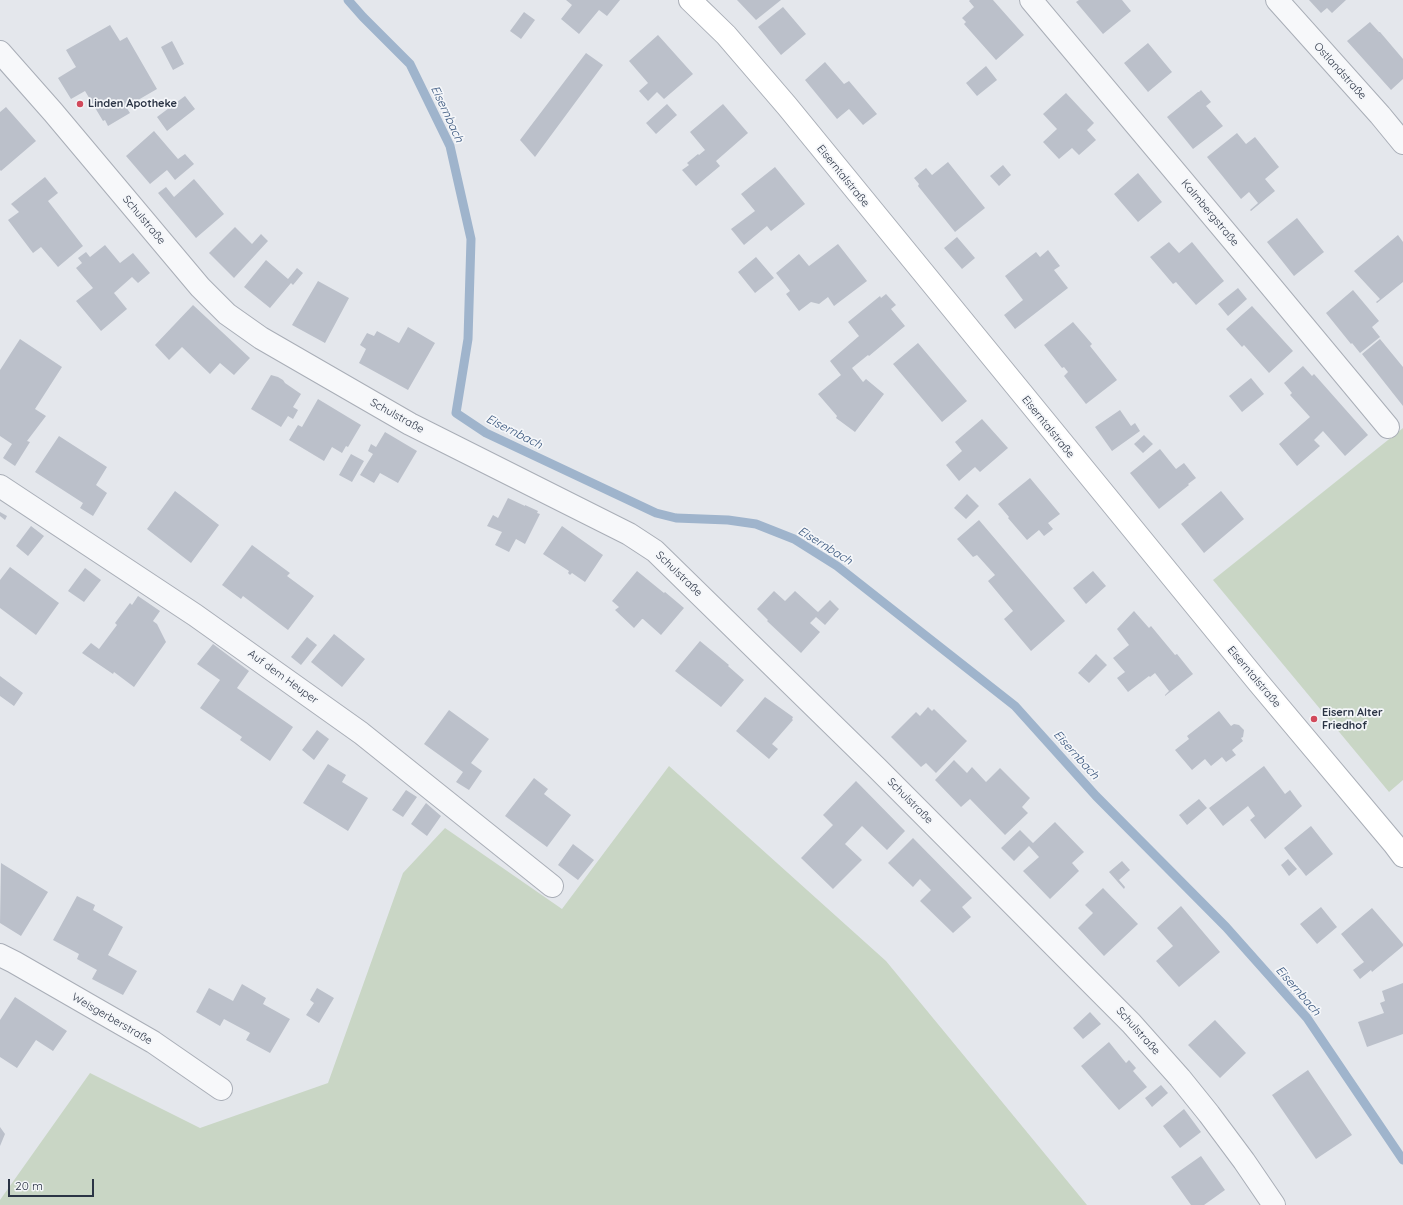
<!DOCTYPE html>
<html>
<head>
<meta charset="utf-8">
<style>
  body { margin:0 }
  #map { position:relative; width:1403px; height:1205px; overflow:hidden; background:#e4e7ec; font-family:Quicksand,sans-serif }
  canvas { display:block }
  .scale { position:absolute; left:8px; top:1179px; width:86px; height:18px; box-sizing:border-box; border:2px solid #2b3445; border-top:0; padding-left:5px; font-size:12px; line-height:14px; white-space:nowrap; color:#2b3445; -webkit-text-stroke:3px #f4f6f9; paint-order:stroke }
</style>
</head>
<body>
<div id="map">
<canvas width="1403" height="1205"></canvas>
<div class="scale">20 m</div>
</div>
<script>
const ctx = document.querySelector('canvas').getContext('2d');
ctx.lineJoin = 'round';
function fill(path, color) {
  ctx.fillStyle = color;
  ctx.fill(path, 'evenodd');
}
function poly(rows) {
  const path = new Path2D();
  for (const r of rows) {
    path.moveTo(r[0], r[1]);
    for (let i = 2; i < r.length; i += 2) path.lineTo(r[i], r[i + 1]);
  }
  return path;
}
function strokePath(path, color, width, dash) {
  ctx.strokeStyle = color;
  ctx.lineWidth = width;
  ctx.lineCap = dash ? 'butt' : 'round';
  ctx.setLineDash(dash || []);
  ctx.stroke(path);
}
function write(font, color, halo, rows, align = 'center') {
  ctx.font = font + ' Quicksand,sans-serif';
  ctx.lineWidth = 3.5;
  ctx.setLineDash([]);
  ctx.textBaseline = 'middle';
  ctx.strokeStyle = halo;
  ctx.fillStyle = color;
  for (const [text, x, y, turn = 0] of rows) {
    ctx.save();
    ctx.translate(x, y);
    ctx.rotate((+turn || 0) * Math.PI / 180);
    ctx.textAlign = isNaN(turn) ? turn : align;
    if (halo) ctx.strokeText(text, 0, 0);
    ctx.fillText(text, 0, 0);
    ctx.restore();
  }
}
const green = poly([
  [1403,428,1403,780,1389,792,1213,580],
  [669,766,886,961,1087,1205,0,1205,0,1200,90,1073,200,1128,328,1083,403,873,445,828,562,909]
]);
const stream = poly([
  [348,0,363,17,410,64,450,146,471,239,468,339,456,413,486,433,656,513,676,518,728,520,756,524,794,539,837,566,1015,706,1096,796,1226,927,1307,1018,1403,1160]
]);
const building = poly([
  [566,0,620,0,607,16,599,10,579,34,561,19,572,5],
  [737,0,781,0,756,20],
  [970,0,993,0,1024,35,996,60,964,24,966,22,962,18,974,7,969,1],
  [1079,0,1122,0,1131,11,1103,34,1076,2],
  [1309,0,1346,0,1332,13,1327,8,1321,13],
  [783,7,806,34,781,55,758,27],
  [524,12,535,20,521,39,510,31],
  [1370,22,1379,32,1380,32,1403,59,1403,79,1391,90,1347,41],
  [110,25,120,41,127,37,157,89,126,107,130,113,108,126,105,120,103,121,85,91,71,99,58,78,76,67,66,50],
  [658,35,693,74,664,99,657,92,648,101,639,91,648,83,629,61],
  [172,41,184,64,173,70,161,47],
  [1148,43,1172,72,1148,92,1124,63],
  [586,53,603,65,535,157,520,140],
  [825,62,844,84,849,81,877,114,863,125,849,109,837,119,805,80],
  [986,66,997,80,977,96,966,83],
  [1201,90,1211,102,1206,106,1223,126,1193,149,1167,117,1198,92,1199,92],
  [1066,93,1094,123,1087,130,1096,140,1079,155,1072,148,1059,159,1043,142,1057,129,1043,114],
  [185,96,195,109,167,131,157,117],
  [667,104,677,115,656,134,646,123],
  [723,104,748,133,716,161,720,166,696,186,682,170,689,165,687,163,698,154,699,155,705,150,690,132],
  [6,107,36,141,1,171,0,170,0,112],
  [154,131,178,159,185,154,194,164,175,180,167,170,150,184,126,156],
  [1237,133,1246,144,1255,137,1279,167,1265,179,1275,191,1251,211,1250,210,1258,203,1249,192,1241,199,1207,157],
  [948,162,985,208,955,232,918,186,919,184,914,178,926,168,932,175],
  [1003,165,1011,175,999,186,990,176],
  [775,167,805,204,771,231,767,226,744,245,731,229,755,211,741,194],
  [1138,173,1162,202,1138,222,1114,194],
  [45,177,58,193,48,201,83,246,58,267,41,247,33,253,8,220,19,212,11,204],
  [194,179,224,214,196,238,158,193,166,187,174,197],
  [1297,218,1324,252,1294,276,1267,242],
  [235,227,252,244,261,234,268,241,234,278,209,253],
  [1398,235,1403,242,1403,282,1377,303,1376,302,1380,299,1354,271],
  [957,237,975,258,962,269,944,248],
  [1169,242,1179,253,1192,242,1224,281,1196,305,1176,282,1173,284,1150,257],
  [838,244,867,281,834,306,828,297,819,304,811,302,799,311,786,294,790,291,776,273,799,254,809,266],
  [105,245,120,263,133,253,150,273,138,283,132,277,114,293,127,309,101,331,76,301,93,288,76,268,82,263,78,258,86,252,90,257],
  [1048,250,1060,266,1054,270,1068,288,1015,329,1004,315,1023,300,1005,276,1036,252,1040,257],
  [756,257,774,278,755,293,738,272],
  [266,260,288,279,297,268,303,273,293,285,291,283,270,308,244,287],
  [318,281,349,298,325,343,292,325],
  [1238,288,1247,299,1228,316,1218,304],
  [1353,290,1379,321,1372,327,1380,337,1360,353,1352,343,1351,344,1326,313],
  [886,294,896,305,891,309,905,326,869,356,868,355,852,368,863,382,866,379,884,394,855,432,836,418,837,416,818,394,841,375,830,361,859,336,848,322,880,296,881,298],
  [193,305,250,358,234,375,220,363,210,374,182,347,169,360,155,345],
  [1252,306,1293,351,1269,373,1244,345,1242,347,1226,329],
  [1073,322,1092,344,1090,346,1117,380,1086,404,1064,376,1068,372,1064,367,1062,368,1044,345],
  [408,327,435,343,408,390,359,363,366,349,360,345,367,333,374,336,377,331,399,343],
  [20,339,62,367,35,409,46,416,27,441,30,442,15,466,3,458,12,444,0,436,0,370],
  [1380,339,1403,367,1403,406,1362,354],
  [918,343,967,401,942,422,893,364],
  [1303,366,1312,376,1314,374,1368,435,1345,456,1323,431,1314,440,1320,446,1297,466,1279,444,1310,417,1290,395,1292,393,1284,383],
  [271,375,278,377,283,380,285,383,301,394,293,407,298,410,293,419,288,416,281,427,251,409],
  [1251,378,1264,394,1242,412,1229,396],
  [318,399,361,425,348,447,346,446,342,453,332,447,324,461,289,440,298,425,302,427],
  [1120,410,1131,426,1135,423,1140,431,1112,451,1095,427],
  [982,419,1008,448,980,472,975,467,959,481,946,465,962,451,955,442],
  [385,432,417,451,398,483,380,473,374,483,360,475,373,454,368,451,371,444,376,447],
  [1144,435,1153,444,1143,453,1134,444],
  [59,436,107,467,96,485,107,493,93,516,80,508,83,503,35,472],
  [1160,449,1176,469,1184,463,1196,478,1188,484,1189,485,1159,509,1130,473],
  [351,454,364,461,352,482,339,475],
  [1030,478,1060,514,1048,523,1053,529,1044,536,1039,530,1027,540,1008,518,1009,517,998,504],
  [175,491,219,525,191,563,147,529],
  [1221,491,1244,519,1204,553,1181,524],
  [967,494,979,506,966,519,954,508],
  [508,498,525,506,525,505,538,511,537,513,540,514,525,544,516,539,509,552,495,545,502,532,487,526,493,515,498,518],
  [0,512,7,516,5,520,0,516],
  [979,520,1065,621,1031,651,1004,619,1013,611,988,581,995,575,977,555,973,557,957,539],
  [31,526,44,536,28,556,16,546],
  [562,526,603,555,585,582,572,573,570,575,568,573,569,571,543,554],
  [252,545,290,573,287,576,314,596,288,630,243,596,241,599,222,585],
  [10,567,59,603,36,635,0,608,0,580],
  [85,568,101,580,84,602,68,591],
  [637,571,664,593,665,592,684,608,661,635,643,619,642,619,634,628,615,610,619,607,612,601],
  [1093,571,1106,586,1086,604,1073,588],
  [774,591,785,601,795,591,818,612,830,600,839,609,825,625,816,617,810,623,820,632,801,653,767,621,768,620,757,609],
  [138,596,160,611,153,621,157,624,166,642,134,687,114,672,113,674,82,653,91,643,99,649,117,625,115,623,130,603,132,605],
  [1134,611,1149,628,1151,626,1175,655,1177,654,1193,674,1165,696,1165,695,1169,691,1155,673,1150,677,1149,676,1128,692,1117,678,1125,672,1113,658,1129,645,1117,629],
  [334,634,365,659,342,687,311,662],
  [307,637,317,645,301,665,291,657],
  [700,641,729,665,728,666,744,680,721,707,675,671],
  [213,644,249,671,237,688,293,727,270,761,240,740,242,737,200,708,220,680,197,664],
  [1096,654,1107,665,1089,683,1078,673],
  [0,676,23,693,14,706,0,696],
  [765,697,793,717,792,719,793,720,772,744,778,749,769,759,736,731],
  [928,707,932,711,934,709,967,741,936,773,926,763,921,767,891,737,916,712,920,716],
  [449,710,489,739,471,763,482,771,469,790,456,782,463,772,424,744],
  [1219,711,1231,726,1234,724,1239,725,1244,730,1243,737,1241,738,1243,741,1232,750,1236,755,1226,762,1222,757,1211,766,1205,759,1192,770,1175,750,1189,739,1187,736],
  [317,730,329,739,314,760,302,750],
  [954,760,967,773,972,767,986,782,1000,768,1030,798,1022,807,1028,813,1005,835,970,799,961,807,935,780],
  [328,764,346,775,342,782,368,798,348,831,303,803],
  [1264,766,1285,794,1290,790,1302,806,1265,839,1250,820,1255,816,1248,806,1223,826,1209,808],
  [534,778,548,789,544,794,571,815,547,847,505,816],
  [856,781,905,831,887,850,862,826,845,844,862,860,833,889,801,858,833,825,823,815],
  [406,790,417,797,403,817,392,810],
  [1199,799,1207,808,1187,825,1179,815],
  [426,803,441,816,427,836,411,824],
  [1055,822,1084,852,1072,863,1079,871,1050,899,1023,871,1039,857,1029,846,1014,861,1001,848,1020,830,1033,843],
  [1311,826,1333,854,1306,876,1284,848],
  [913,838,972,898,962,907,971,917,953,933,920,901,931,890,920,879,913,887,888,863],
  [573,844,594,860,578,880,558,865],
  [1288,859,1297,869,1289,876,1281,865],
  [1122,861,1130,870,1119,880,1125,887,1124,889,1109,872],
  [1,863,48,892,21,936,0,923],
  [1103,888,1138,924,1104,956,1078,928,1093,913,1085,905],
  [77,896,95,905,93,910,123,927,108,955,137,971,123,995,92,979,97,970,77,959,79,954,53,940],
  [1181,906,1220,952,1179,987,1156,961,1173,946,1157,928],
  [1321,907,1337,927,1317,944,1300,924],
  [1372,908,1403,944,1403,946,1372,972,1371,970,1360,979,1353,970,1364,962,1341,934],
  [1403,983,1403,1034,1367,1047,1358,1022,1384,1013,1380,1003,1385,1001,1382,991],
  [242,984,266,998,263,1004,290,1019,270,1053,246,1040,250,1033,224,1019,220,1026,196,1012,209,988,233,1001],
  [317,988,334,998,319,1023,306,1015,314,1003,310,1000],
  [15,997,67,1031,53,1051,36,1040,17,1068,0,1057,0,1020],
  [1090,1012,1101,1024,1083,1039,1073,1028],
  [1215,1020,1246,1053,1220,1078,1188,1045],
  [1109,1042,1126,1063,1129,1060,1136,1068,1133,1071,1147,1087,1119,1110,1081,1066],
  [1308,1070,1352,1135,1316,1159,1272,1095],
  [1161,1085,1168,1093,1152,1107,1145,1098],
  [1184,1109,1201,1132,1180,1148,1163,1126],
  [0,1127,5,1134,0,1146],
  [1201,1156,1225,1190,1204,1205,1191,1205,1171,1177]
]);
const minor = poly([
  [1031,0,1235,243,1388,427],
  [1277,0,1380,115,1403,143],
  [0,52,53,112,200,287,227,314,261,338,410,424,629,534,655,551,877,768,1131,1023,1180,1078,1209,1114,1244,1161,1274,1205],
  [0,486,195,615,361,733,552,886],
  [0,955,14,962,153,1042,221,1089]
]);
const secondary = poly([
  [690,0,726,35,787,106,1258,682,1394,844,1403,856]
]);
const markers = [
  [80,104,4,"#d1495b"],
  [1314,719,4,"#d1495b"]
];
const streetNames = [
  ["Ostlandstraße",1340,71,48],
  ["Eiserntalstraße",843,176,51],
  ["Kalmbergstraße",1210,213,50],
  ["Schulstraße",144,220,50],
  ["Schulstraße",397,416,29],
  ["Eiserntalstraße",1048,427,51],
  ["Schulstraße",679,574,44],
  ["Auf dem Heuper",283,677,36],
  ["Eiserntalstraße",1254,677,50],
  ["Schulstraße",910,801,45],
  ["Weisgerberstraße",112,1019,30],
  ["Schulstraße",1138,1031,48]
];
const poiNames = [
  ["Linden Apotheke",88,104],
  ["Eisern Alter",1322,713],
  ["Friedhof",1322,726]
];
const waterNames = [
  ["Eisernbach",447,114,65],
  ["Eisernbach",514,432,27],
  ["Eisernbach",825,546,32],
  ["Eisernbach",1076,755,48],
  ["Eisernbach",1298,991,49]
];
fill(green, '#c9d6c5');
strokePath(stream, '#9fb4cc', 9);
fill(building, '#bbc0ca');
strokePath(minor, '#a9aeb7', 24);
strokePath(secondary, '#a9aeb7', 24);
strokePath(minor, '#f7f8fa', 22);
strokePath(secondary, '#fff', 22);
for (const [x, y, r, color] of markers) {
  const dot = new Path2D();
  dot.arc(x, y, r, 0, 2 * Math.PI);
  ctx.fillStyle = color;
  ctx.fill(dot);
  strokePath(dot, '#f4f6f9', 1.5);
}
write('11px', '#2b3445', '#f4f6f9', streetNames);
write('bold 11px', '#2b3445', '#f4f6f9', poiNames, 'left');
write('italic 12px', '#34527a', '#f4f6f9', waterNames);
</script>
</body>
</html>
